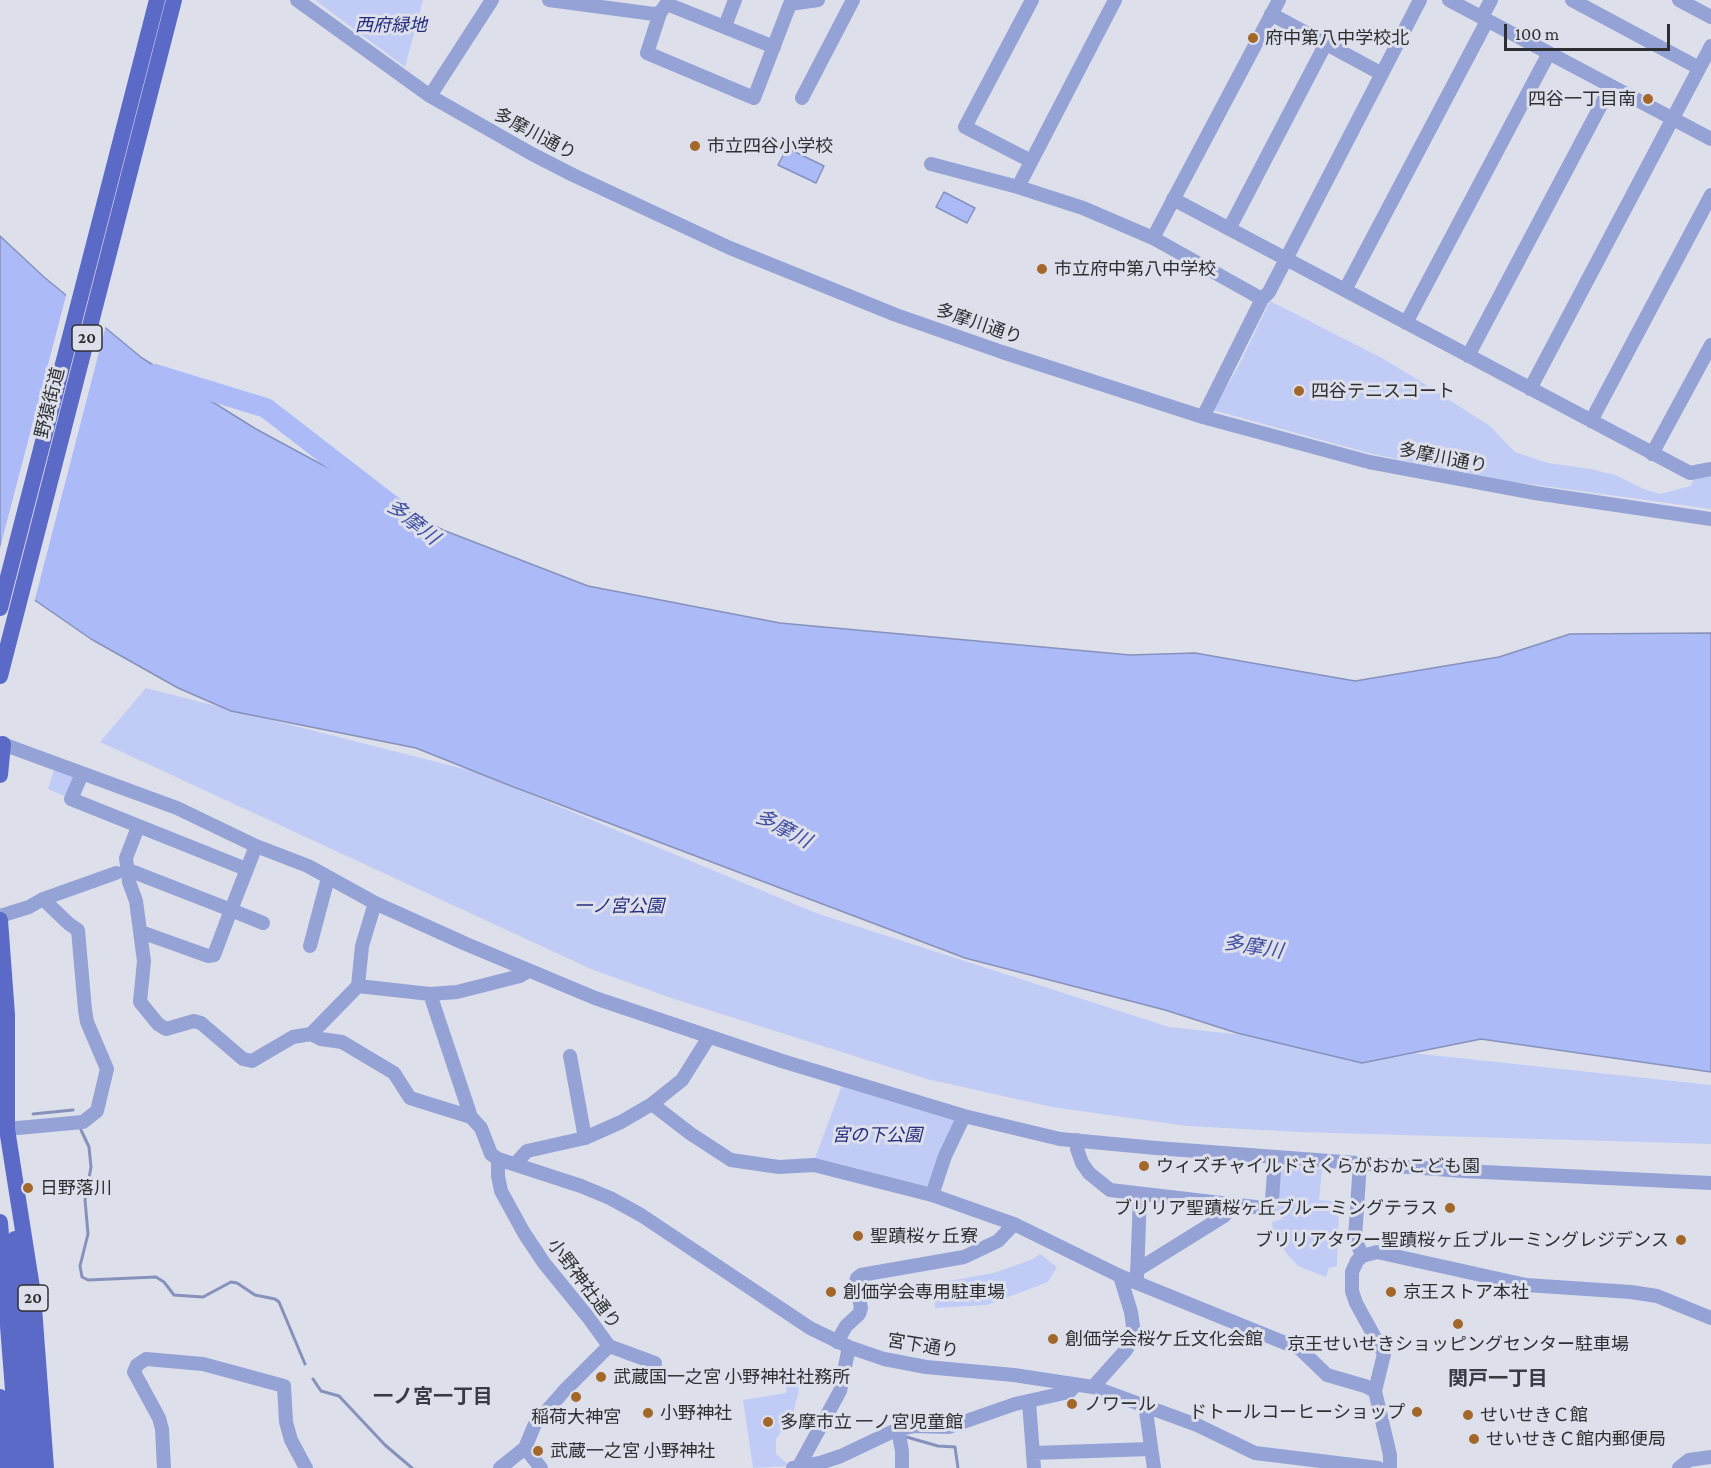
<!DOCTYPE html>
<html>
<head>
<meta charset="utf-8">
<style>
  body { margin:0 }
  #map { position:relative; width:1711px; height:1468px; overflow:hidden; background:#dde0eb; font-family:"Crimson Pro",serif }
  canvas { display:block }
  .scale { position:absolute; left:1504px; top:24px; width:166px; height:27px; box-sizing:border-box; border:3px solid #2e2f33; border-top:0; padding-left:8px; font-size:18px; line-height:21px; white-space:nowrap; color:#2e2f33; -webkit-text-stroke:4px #dde0eb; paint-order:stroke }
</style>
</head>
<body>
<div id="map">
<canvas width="1711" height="1468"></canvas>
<div class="scale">100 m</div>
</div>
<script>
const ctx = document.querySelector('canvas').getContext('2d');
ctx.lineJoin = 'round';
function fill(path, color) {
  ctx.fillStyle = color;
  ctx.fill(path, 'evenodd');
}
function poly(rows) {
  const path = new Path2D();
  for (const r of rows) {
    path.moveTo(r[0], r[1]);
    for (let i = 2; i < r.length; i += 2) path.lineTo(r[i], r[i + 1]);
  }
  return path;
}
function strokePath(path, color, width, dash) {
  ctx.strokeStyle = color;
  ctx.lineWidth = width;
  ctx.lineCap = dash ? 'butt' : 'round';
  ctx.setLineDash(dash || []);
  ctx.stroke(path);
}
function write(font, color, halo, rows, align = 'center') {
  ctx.font = font + ' "Crimson Pro","Noto Sans JP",serif';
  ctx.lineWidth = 6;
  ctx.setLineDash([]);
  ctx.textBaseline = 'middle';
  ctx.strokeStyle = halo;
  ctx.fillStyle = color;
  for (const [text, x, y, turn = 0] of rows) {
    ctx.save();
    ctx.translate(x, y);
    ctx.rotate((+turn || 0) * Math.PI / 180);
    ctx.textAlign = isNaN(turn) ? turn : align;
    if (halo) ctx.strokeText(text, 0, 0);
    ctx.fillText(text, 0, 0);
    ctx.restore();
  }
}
const green = poly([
  [315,0,423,0,405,67,351,27],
  [1270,301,1382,358,1415,378,1490,426,1515,452,1548,463,1591,469,1615,475,1646,490,1660,494,1691,486,1694,477,1711,474,1711,509,1515,482,1372,454,1213,410,1238,367],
  [146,688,476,772,816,913,1169,1027,1711,1085,1711,1144,1300,1132,1187,1126,1052,1107,927,1079,674,999,591,969,100,742],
  [55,766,77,775,69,798,48,789],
  [844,1080,956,1116,932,1195,814,1161],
  [1280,1166,1322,1169,1319,1200,1343,1202,1339,1208,1337,1266,1329,1268,1326,1277,1298,1266,1286,1253,1273,1231,1272,1222,1282,1219,1277,1212],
  [1040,1254,1057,1267,1048,1282,987,1305,935,1308,936,1283,994,1273,1033,1259],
  [797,1382,799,1391,792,1417,776,1439,776,1454,790,1466,753,1468,743,1400,786,1393,787,1384]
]);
const water = poly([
  [787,148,824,166,816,183,778,165,787,148],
  [944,192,975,208,967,223,936,207,944,192],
  [0,236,44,277,142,358,256,429,443,530,588,586,780,623,1130,655,1195,653,1355,681,1499,657,1570,634,1711,633,1711,1072,1481,1039,1362,1063,1237,1033,1165,1010,965,958,511,786,416,748,231,711,178,688,91,639,0,576,0,236]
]);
const pier = poly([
  [67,292,106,325,34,603,0,580,0,548]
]);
const stream = poly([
  [33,1114,73,1110],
  [81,1130,89,1147,91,1167,85,1200,88,1234,80,1266,82,1277,88,1280,156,1277,164,1282,174,1295,203,1297,231,1282,237,1283,255,1295,275,1299,279,1302,305,1364],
  [313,1379,321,1391,339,1396,385,1445,412,1468],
  [903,1436,938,1446,955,1447,958,1468]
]);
const river = poly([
  [155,374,266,408,398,510]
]);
const minor = poly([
  [297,0,430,96,532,154,573,175,730,248,896,315,1002,352,1203,417,1369,462,1535,493,1711,519],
  [549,0,654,14,660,13,669,0],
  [1449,0,1711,139],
  [1572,0,1699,68],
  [1679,0,1711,17],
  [667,4,774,47],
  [660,13,647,53,754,98,790,4,818,0],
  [1271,14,1382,74],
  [1482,17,1491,0],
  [725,26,735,0],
  [430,96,492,0],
  [802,98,853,0],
  [1031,161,965,127,1032,0],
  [931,164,1018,187,1083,208,1153,238,1262,299],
  [1018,187,1115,0],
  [1173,199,1690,473,1711,469],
  [1229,229,1325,45],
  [1153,238,1279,0],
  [1345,290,1487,21],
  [1406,323,1549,53],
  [1468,356,1611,86],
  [1530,389,1711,46],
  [1203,417,1262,299,1269,292,1420,0],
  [1591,421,1711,195],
  [1652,454,1711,345],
  [0,743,177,808,256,846,308,866,375,903,466,944,595,998,782,1061,964,1116,1060,1139,1156,1148,1463,1171,1711,1183],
  [82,774,71,799,246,869],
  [138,827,126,858,129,882,136,901,144,961,140,1002,158,1024,166,1029,194,1021,201,1023,243,1059,252,1061,293,1037,311,1034,321,1039,342,1042,394,1073,410,1098,471,1117,481,1128,491,1154,498,1159,581,1186,610,1198,641,1215,810,1328,849,1347,884,1359,926,1367,1014,1375,1093,1387,1197,1425,1255,1453,1378,1468],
  [126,869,231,910,256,846],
  [0,916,29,907,43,899,116,873],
  [141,932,208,956,214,955,231,910,263,923],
  [310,946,328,878],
  [358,986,362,946,375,903],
  [430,994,471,1117],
  [311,1034,358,986,430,994,457,992,520,976,528,971],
  [570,1056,585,1138],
  [652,1104,691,1134,731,1160,779,1167,814,1165,932,1195,1014,1224,1120,1276,1300,1349,1327,1375,1365,1386,1375,1391],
  [7,1129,83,1122,97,1111,107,1069,87,1022,85,1010,78,930,69,924,43,899],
  [1077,1140,1077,1149,1082,1163,1089,1173,1110,1190,1264,1208,1270,1207,1272,1200,1275,1157],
  [498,1159,498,1176,501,1191,524,1233,544,1263,588,1317,609,1346],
  [1360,1163,1355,1238,1362,1256],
  [515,1164,527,1151,585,1138,621,1122,652,1104,682,1080,709,1037],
  [932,1195,945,1156,964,1116],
  [1137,1270,1224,1216,1227,1212,1228,1205],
  [1137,1277,1140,1195],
  [837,1342,846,1326,859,1314,861,1308,856,1282,857,1278,861,1275,964,1257,998,1241,1014,1224],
  [609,1346,655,1363],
  [1093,1387,1126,1350,1132,1340,1133,1326,1131,1312,1120,1276],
  [1029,1402,1034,1468],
  [1145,1404,1154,1468],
  [898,1429,902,1451,902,1468],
  [525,1448,541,1468],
  [1033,1453,1150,1449],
  [799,1466,840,1391,849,1347],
  [164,1468,162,1429,159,1418,134,1372,137,1365,146,1359,203,1364,284,1386,286,1422,291,1440,306,1468],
  [500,1468,525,1448,535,1424,564,1391,609,1346],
  [793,1468,820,1463,841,1456,898,1429,915,1426,949,1427,1015,1404,1069,1392,1076,1385],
  [1390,1468,1390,1455,1375,1391,1384,1354,1356,1303,1352,1291,1352,1272,1357,1261,1362,1256,1377,1252,1526,1285,1631,1292,1657,1296,1711,1318],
  [1679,1468,1689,1460,1711,1457]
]);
const major = poly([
  [0,608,157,0],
  [0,676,174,0],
  [0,775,3,744],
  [0,920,7,1015,7,1129,33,1294,46,1468],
  [0,1222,19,1468],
  [15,1239,33,1468],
  [0,1397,6,1468]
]);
const markers = [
  [1253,38,6,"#a26729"],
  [1648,99,6,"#a26729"],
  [695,146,6,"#a26729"],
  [1042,269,6,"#a26729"],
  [1299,391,6,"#a26729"],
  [1144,1166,6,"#a26729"],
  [28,1188,6,"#a26729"],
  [1450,1208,6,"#a26729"],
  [858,1236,6,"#a26729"],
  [1681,1240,6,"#a26729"],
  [831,1292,6,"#a26729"],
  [1391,1292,6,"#a26729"],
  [1458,1324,6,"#a26729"],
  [1053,1339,6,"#a26729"],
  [601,1377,6,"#a26729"],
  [576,1397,6,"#a26729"],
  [1072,1404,6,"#a26729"],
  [1417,1412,6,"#a26729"],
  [648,1413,6,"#a26729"],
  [1468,1415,6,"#a26729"],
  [768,1422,6,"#a26729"],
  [1474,1439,6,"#a26729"],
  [538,1451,6,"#a26729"]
];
const shields = [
  [87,338,30],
  [33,1298,30]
];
const shieldNames = [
  ["20",87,338],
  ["20",33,1298]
];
const parkNames = [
  ["西府緑地",391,25],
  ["一ノ宮公園",619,906],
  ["宮の下公園",877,1135]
];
const poiNames = [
  ["府中第八中学校北",1265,38],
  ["四谷一丁目南",1636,99,"right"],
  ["市立四谷小学校",707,146],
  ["市立府中第八中学校",1054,269],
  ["四谷テニスコート",1311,391],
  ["ウィズチャイルドさくらがおかこども園",1156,1166],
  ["日野落川",40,1188],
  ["ブリリア聖蹟桜ヶ丘ブルーミングテラス",1438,1208,"right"],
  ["聖蹟桜ヶ丘寮",870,1236],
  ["ブリリアタワー聖蹟桜ヶ丘ブルーミングレジデンス",1669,1240,"right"],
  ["創価学会専用駐車場",843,1292],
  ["京王ストア本社",1403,1292],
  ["創価学会桜ケ丘文化会館",1065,1339],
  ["京王せいせきショッピングセンター駐車場",1458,1344,"center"],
  ["武蔵国一之宮 小野神社社務所",613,1377],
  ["ノワール",1084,1404],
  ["ドトールコーヒーショップ",1405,1412,"right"],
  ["小野神社",660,1413],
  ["せいせきＣ館",1480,1415],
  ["稲荷大神宮",576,1417,"center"],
  ["多摩市立 一ノ宮児童館",780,1422],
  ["せいせきＣ館内郵便局",1486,1439],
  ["武蔵一之宮 小野神社",550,1451]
];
const streetNames = [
  ["多摩川通り",535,134,28],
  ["多摩川通り",979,324,19],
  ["野猿街道",50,403,-76],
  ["多摩川通り",1443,458,11],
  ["小野神社通り",584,1284,53],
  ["宮下通り",923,1346,9]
];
const waterNames = [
  ["多摩川",413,522,38],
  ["多摩川",783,829,28],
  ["多摩川",1253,947,9]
];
const neighbourhoodNames = [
  ["関戸一丁目",1498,1379],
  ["一ノ宮一丁目",433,1397]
];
fill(green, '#c1ccf6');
fill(water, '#acbbf7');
strokePath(water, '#8691bc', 1.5);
fill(pier, '#dde0eb');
strokePath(stream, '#8691bc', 3);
strokePath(river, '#acbbf7', 20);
strokePath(minor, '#95a2d5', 14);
strokePath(major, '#5a6ac6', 16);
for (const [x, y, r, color] of markers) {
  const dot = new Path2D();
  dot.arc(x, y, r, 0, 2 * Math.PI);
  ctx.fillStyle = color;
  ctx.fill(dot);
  strokePath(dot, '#dde0eb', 2);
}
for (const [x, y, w] of shields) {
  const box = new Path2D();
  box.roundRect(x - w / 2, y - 13, w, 26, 4.5);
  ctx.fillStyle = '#dde0eb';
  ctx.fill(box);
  strokePath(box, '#2e2f33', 1.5);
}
write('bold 16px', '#2e2f33', null, shieldNames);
write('italic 18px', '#252b7e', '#dde0eb', parkNames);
write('18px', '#2e2f33', '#dde0eb', poiNames, 'left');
write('18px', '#2e2f33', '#dde0eb', streetNames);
write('italic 20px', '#3f4ba1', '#dde0eb', waterNames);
write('bold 20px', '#383b44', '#dde0eb', neighbourhoodNames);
</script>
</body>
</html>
